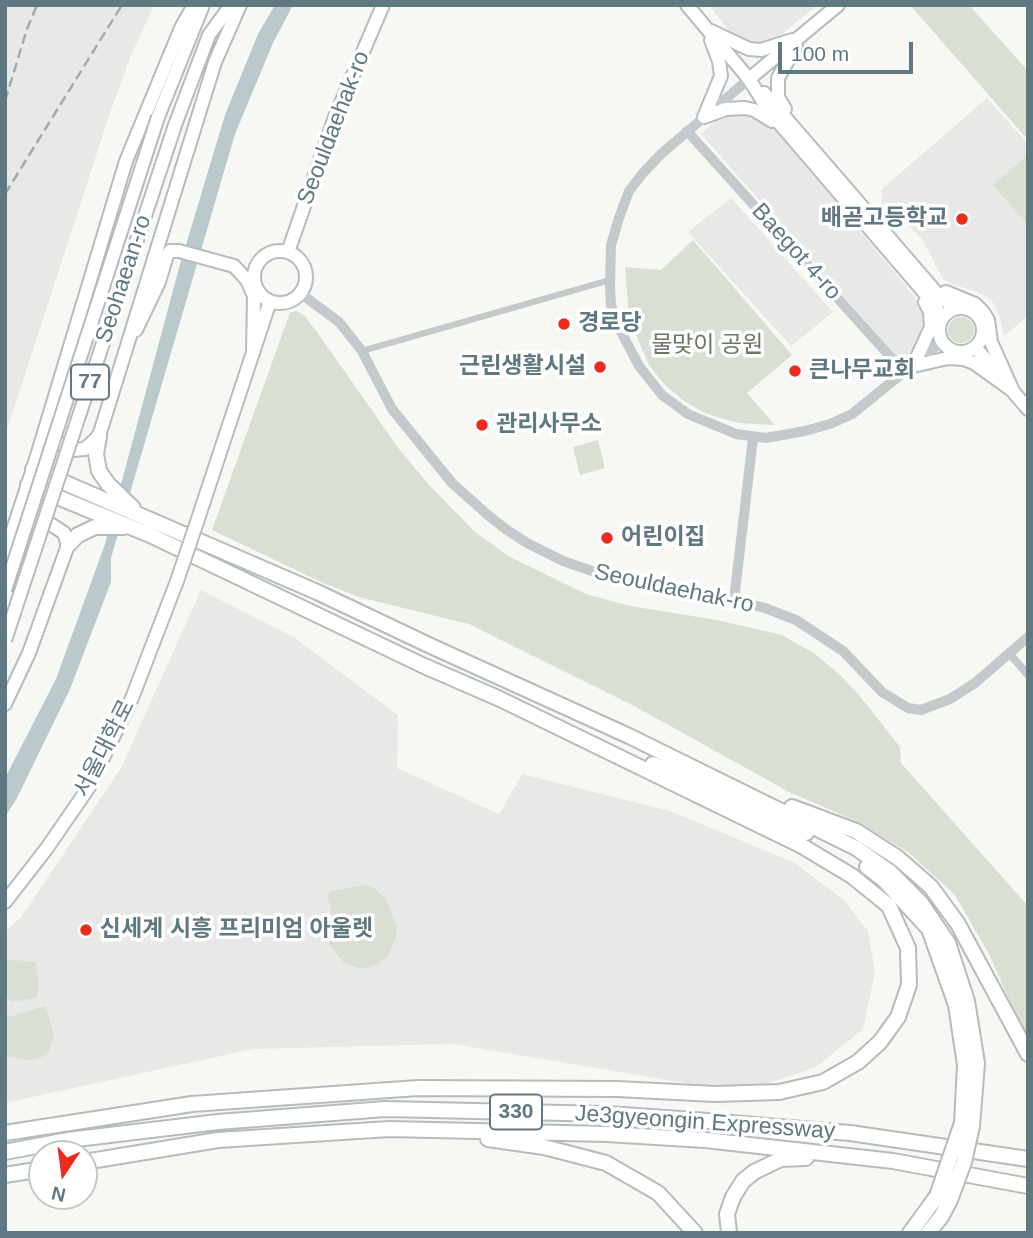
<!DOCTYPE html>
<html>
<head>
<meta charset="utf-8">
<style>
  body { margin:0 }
  #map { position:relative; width:1033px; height:1238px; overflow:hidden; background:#f7f7f4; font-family:Helvetica,sans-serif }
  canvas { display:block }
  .frame { position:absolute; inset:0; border:7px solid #607881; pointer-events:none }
  .north { position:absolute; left:28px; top:1140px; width:70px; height:70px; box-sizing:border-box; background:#fff; border:2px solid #bfc9cd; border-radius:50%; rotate:193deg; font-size:19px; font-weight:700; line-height:28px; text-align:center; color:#607881 }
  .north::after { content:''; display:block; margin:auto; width:24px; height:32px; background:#ee2a1d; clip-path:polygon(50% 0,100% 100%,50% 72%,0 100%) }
  .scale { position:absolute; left:778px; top:42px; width:135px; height:32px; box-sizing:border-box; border:4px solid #607881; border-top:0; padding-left:9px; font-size:21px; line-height:24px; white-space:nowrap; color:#607881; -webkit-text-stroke:5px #fff; paint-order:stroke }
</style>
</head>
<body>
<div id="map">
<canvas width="1033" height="1238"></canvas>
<div class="frame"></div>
<div class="north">N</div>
<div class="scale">100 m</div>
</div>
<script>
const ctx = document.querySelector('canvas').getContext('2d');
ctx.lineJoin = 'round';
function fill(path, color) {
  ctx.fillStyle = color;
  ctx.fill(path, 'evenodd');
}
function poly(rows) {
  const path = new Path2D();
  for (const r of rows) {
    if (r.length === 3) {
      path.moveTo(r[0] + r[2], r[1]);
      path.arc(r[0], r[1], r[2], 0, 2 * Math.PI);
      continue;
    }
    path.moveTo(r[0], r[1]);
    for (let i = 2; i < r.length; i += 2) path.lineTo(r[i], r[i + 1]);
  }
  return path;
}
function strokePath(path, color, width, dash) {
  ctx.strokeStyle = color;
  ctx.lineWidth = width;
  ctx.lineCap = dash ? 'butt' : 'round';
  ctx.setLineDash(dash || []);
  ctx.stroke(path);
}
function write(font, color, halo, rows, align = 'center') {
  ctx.font = font + ' Helvetica,"Noto Sans KR",sans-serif';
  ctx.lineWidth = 7;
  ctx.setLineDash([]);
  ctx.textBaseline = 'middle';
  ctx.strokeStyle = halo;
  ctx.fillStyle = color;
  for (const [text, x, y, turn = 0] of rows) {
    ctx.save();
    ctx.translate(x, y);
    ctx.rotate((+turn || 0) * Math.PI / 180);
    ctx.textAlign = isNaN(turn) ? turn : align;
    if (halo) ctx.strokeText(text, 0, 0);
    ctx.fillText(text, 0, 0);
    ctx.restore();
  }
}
const built = poly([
  [5,5,154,5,130,58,110,113,5,436],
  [709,5,817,5,775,40,753,47,733,36],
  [987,98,1028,144,1028,316,1004,336,999,315,991,299,973,290,953,285,943,279,922,239,912,229,881,206,882,189],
  [734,104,760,110,924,308,929,315,923,345,903,364,701,134],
  [731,198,833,312,791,346,688,232],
  [201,590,295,638,398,715,397,768,499,814,522,774,670,811,793,862,844,900,868,931,875,972,863,1029,816,1067,763,1085,703,1086,453,1044,253,1049,5,1103,5,932,22,916,121,768]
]);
const green = poly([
  [910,5,969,5,1028,71,1028,140],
  [1028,155,1028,225,993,185],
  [693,240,792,355,747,393,775,425,739,423,720,418,703,412,684,401,664,384,649,365,639,342,629,318,625,267,661,270],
  [297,311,305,316,322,339,399,449,430,486,476,533,510,557,586,594,630,606,717,620,782,635,815,654,839,674,859,695,900,747,901,763,1028,906,1028,1044,990,956,955,895,909,853,854,820,791,793,638,708,469,624,362,598,325,584,212,530,289,315,291,312],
  [961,330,13],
  [598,440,605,468,580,475,573,447],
  [366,885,375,889,387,901,397,926,396,937,388,956,378,964,362,969,344,963,329,944,334,924,328,897,330,891],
  [5,959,36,962,39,988,36,998,11,1002,5,994],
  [45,1006,54,1035,49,1051,42,1057,29,1060,5,1056,5,1018]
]);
const water = poly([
  [275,5,293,5,273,43,235,134,111,558,111,582,70,689,17,798,5,817,5,778,56,679,105,544,179,268,225,115,258,34]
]);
const pedestrian = poly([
  [362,351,610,280]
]);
const minor = poly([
  [1009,653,1028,675]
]);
const tertiary = poly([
  [749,79,661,154,643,173,629,191,619,218,611,245,610,286,611,305,617,324,639,366,662,395,688,414,736,434,766,438,805,431,830,424,852,414,941,342],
  [687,131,905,373],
  [300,293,339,322,362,351,392,409,452,483,489,516,507,530,527,543,563,561,618,580,683,593,734,600,765,608,796,620,843,651,882,692,908,708,921,710,950,699,975,683,1028,637],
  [734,600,753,438]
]);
const secondary = poly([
  [687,5,749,79,769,111,929,298,938,311,941,321],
  [711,31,749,49,761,50,792,40],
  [749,79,838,5],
  [764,93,941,298,958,308],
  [785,109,778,97,778,78,796,46],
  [704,117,726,109,745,108,754,110,772,121],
  [704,117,721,76,719,61,711,40],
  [280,277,26],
  [288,252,335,117,383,5],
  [946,292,975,304,983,312,988,320,991,342,1013,391],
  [961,330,22],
  [136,330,159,282,167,255,170,251,179,251,234,266,247,280,254,296,253,354],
  [975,347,1028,409],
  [913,366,931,327,930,312,925,302],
  [913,366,948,358,964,359,974,363,1013,391],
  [197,522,270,301],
  [5,902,47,848,89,787,132,698,177,581]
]);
const primary = poly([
  [158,117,203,5],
  [175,125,209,35,231,5],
  [49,431,59,443,73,450,85,449,99,436,215,62,240,5],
  [5,554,33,469,126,161,181,28,194,5],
  [5,704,29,653,68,545,64,533,52,525,39,521,24,522,18,526]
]);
const trunk = poly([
  [99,436,96,454,99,471,108,484,133,508],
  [33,469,317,592,433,647,629,736,856,848,890,872,921,903,948,943,967,1001,977,1063,972,1126],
  [68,545,78,535,95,527,124,527],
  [653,764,806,833],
  [792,807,856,831,898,858,931,887,958,924,1028,1054],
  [867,867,884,880,929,929,956,1005,965,1065,962,1123],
  [5,1133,192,1104,418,1088,617,1089,715,1094,779,1092,823,1082,858,1062,880,1042,898,1017,909,985,908,948,889,906,852,876,802,846,500,699,422,665,150,535,28,485],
  [488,1139,544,1147,606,1163,658,1193,695,1233],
  [5,1152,68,1140,218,1122,385,1109,608,1114,708,1121,850,1133,1028,1159],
  [84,1162,218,1140,389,1129,607,1134,705,1140,893,1161,1028,1186],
  [5,1175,42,1169],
  [729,1233,727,1214,733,1197,743,1181,754,1172,781,1159,806,1158],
  [910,1233,937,1196],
  [928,1233,941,1217,950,1200]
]);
const rail = poly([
  [5,101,27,29,37,5],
  [5,194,122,5]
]);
const secondaryBridge = poly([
  [177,581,197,522]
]);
const primaryBridge = poly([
  [5,590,158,117],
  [5,640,175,125]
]);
const trunkBridge = poly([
  [937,1196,962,1123],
  [950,1200,964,1162,972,1126]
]);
const markers = [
  [962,219,7,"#ee2a1d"],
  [564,324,7,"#ee2a1d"],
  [600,367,7,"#ee2a1d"],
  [795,371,7,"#ee2a1d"],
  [482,425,7,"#ee2a1d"],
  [607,538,7,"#ee2a1d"],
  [86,930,7,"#ee2a1d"]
];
const shields = [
  [90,382,38],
  [516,1112,52]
];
const shieldNames = [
  ["77",90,382],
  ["330",516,1112]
];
const streetNames = [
  ["Seouldaehak-ro",334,128,-69],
  ["Baegot 4-ro",796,252,48],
  ["Seohaean-ro",124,279,-72],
  ["Seouldaehak-ro",674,589,12],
  ["서울대학로",105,749,-63],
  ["Je3gyeongin Expressway",705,1123,4]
];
const poiNames = [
  ["배곧고등학교",948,219,"right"],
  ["경로당",578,324],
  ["근린생활시설",586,367,"right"],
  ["큰나무교회",809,371],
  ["관리사무소",496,425],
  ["어린이집",621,538],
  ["신세계 시흥 프리미엄 아울렛",100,930]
];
const parkNames = [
  ["물맞이 공원",707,346]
];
fill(built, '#e8e8e7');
fill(green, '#dadfd4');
fill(water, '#bacacc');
strokePath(secondary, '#b6bdc0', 16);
strokePath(primary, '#b5bbbe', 16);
strokePath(trunk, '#b6bbbd', 18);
strokePath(pedestrian, '#c4c9cc', 6);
strokePath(minor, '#c4c9cc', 8);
strokePath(tertiary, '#c4c9cc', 10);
strokePath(secondary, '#fff', 12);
strokePath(primary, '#fff', 12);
strokePath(trunk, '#fff', 14);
strokePath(rail, '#a2acaf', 2.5, [10, 5]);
strokePath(secondaryBridge, '#b6bdc0', 16, []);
strokePath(primaryBridge, '#b5bbbe', 16, []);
strokePath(trunkBridge, '#b6bbbd', 18, []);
strokePath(secondaryBridge, '#fff', 12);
strokePath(primaryBridge, '#fff', 12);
strokePath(trunkBridge, '#fff', 14);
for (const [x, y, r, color] of markers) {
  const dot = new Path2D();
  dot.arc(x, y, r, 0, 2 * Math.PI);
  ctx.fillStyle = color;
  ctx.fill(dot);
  strokePath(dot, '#fff', 2.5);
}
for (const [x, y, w] of shields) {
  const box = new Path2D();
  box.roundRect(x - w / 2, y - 17.5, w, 35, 5);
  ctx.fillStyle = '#fff';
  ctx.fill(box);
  strokePath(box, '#607881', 2);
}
write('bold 21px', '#607881', null, shieldNames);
write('23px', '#607881', '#fff', streetNames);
write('bold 23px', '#607881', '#fff', poiNames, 'left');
write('23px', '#68785f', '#fff', parkNames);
</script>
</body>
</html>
